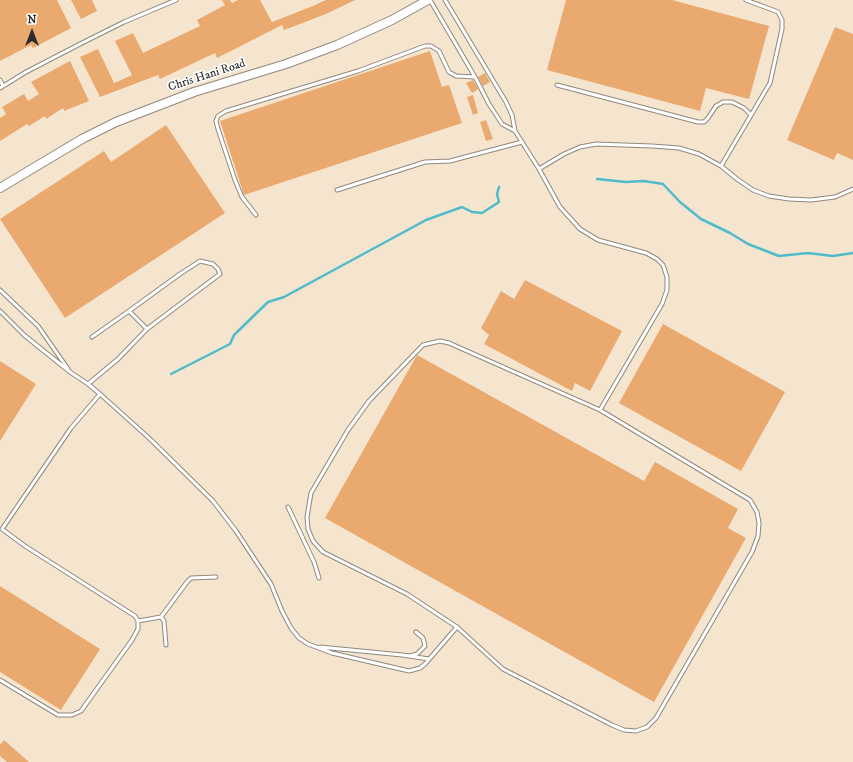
<!DOCTYPE html>
<html>
<head>
<meta charset="utf-8">
<style>
  body { margin:0 }
  #map { position:relative; width:853px; height:762px; overflow:hidden; background:#f5e5ce; font-family:"IM FELL DW Pica",serif }
  canvas { display:block }
  .north { position:absolute; left:12px; top:12px; width:40px; height:40px; -webkit-text-stroke:3px #fff; paint-order:stroke; rotate:0deg; font-size:11px; font-weight:700; line-height:16px; text-align:center; color:#2b2b2b }
  .north::after { content:''; display:block; margin:auto; width:14px; height:18px; background:#2b2b2b; clip-path:polygon(50% 0,100% 100%,50% 72%,0 100%) }
</style>
</head>
<body>
<div id="map">
<canvas width="853" height="762"></canvas>
<div class="north">N</div>
</div>
<script>
const ctx = document.querySelector('canvas').getContext('2d');
ctx.lineJoin = 'round';
function poly(rows) {
  const path = new Path2D();
  for (const r of rows) {
    path.moveTo(r[0], r[1]);
    for (let i = 2; i < r.length; i += 2) path.lineTo(r[i], r[i + 1]);
  }
  return path;
}
function strokePath(path, color, width, dash) {
  ctx.strokeStyle = color;
  ctx.lineWidth = width;
  ctx.lineCap = dash ? 'butt' : 'round';
  ctx.setLineDash(dash || []);
  ctx.stroke(path);
}
function fill(path, color) {
  ctx.fillStyle = color;
  ctx.fill(path, 'evenodd');
}
function write(font, color, halo, rows, align = 'center') {
  ctx.font = font + ' "IM FELL DW Pica",serif';
  ctx.lineWidth = 3;
  ctx.setLineDash([]);
  ctx.textBaseline = 'middle';
  ctx.strokeStyle = halo;
  ctx.fillStyle = color;
  for (const [text, x, y, turn = 0] of rows) {
    ctx.save();
    ctx.translate(x, y);
    ctx.rotate((+turn || 0) * Math.PI / 180);
    ctx.textAlign = isNaN(turn) ? turn : align;
    if (halo) ctx.strokeText(text, 0, 0);
    ctx.fillText(text, 0, 0);
    ctx.restore();
  }
}
const stream = poly([
  [597,179,626,182,644,181,663,184,680,202,701,219,730,233,748,244,779,256,808,253,833,256,853,253],
  [171,374,230,344,234,335,268,302,284,297,426,220,462,207,472,212,482,213,499,202,497,194,499,187]
]);
const building = poly([
  [0,0,57,0,71,28,33,48,31,45,0,61],
  [71,0,92,0,97,11,81,19],
  [222,0,230,0,232,3,238,0,260,0,272,22,313,6,326,0,355,0,326,14,284,30,282,25,217,58,215,53,160,79,158,75,100,97,80,57,98,49,114,83,119,81,132,75,115,41,133,33,143,53,200,26,197,20,225,5],
  [566,0,672,0,769,26,749,99,706,88,700,111,547,70],
  [835,27,853,34,853,160,837,153,834,160,787,140],
  [430,51,442,87,449,85,462,123,244,195,220,121],
  [70,61,89,101,64,111,63,108,46,119,45,116,29,126,27,124,0,141,0,118,6,114,2,107,24,94,28,101,39,94,31,82],
  [485,73,490,82,483,86,478,77],
  [473,80,478,89,472,93,466,83],
  [473,95,478,113,473,115,467,97],
  [486,120,493,139,486,141,480,122],
  [166,125,225,213,65,318,0,219,104,151,111,162],
  [525,280,622,331,590,391,575,383,572,391,484,344,489,335,481,328,501,291,514,299],
  [663,324,785,392,741,471,619,403],
  [417,355,644,481,655,462,738,509,728,528,746,538,654,702,325,518],
  [0,361,36,384,0,441],
  [0,586,100,649,61,710,0,672],
  [4,740,29,762,7,762,0,756,0,745]
]);
const service = poly([
  [430,0,475,77,489,104,502,124,515,131],
  [445,0,506,102,512,115,515,131,539,169,564,154,580,147,596,144,652,146,679,148,699,154,721,166,737,179,753,190,769,196,789,199,811,200,835,197,853,189],
  [0,80,3,86],
  [557,85,698,122,704,122,708,118,716,106,723,102,732,102,744,108,751,115],
  [0,88,26,72,82,43,124,22,176,0],
  [721,166,770,83,782,29,782,20,778,12,746,0],
  [539,169,560,207,580,229,598,240,646,253,657,259,663,265,667,277,667,290,662,304,600,410],
  [337,190,425,162,450,161,522,142],
  [256,215,242,197,235,180,218,129,216,121,218,116,226,111,358,71,425,46,431,46,439,51,449,72,456,76,475,77],
  [0,290,38,326,68,369],
  [0,311,24,335,70,372,88,384,100,394,149,438,213,501,236,531,271,584,282,611,291,628,299,638,308,644,332,653,409,671,420,668,425,664,457,627],
  [92,337,129,311,147,329],
  [440,341,449,343,600,410,750,500,757,512,759,523,758,536,752,552,656,718,647,727,636,731,624,730,612,725,503,669,457,627,407,594,323,552,313,541,308,529,307,517,311,493,348,430,369,401,423,345,440,341],
  [88,384,118,359,147,329,220,274,218,269,213,264,200,261,180,274,129,311],
  [288,507,314,562,319,578],
  [161,617,164,621,166,645],
  [138,621,161,617,187,582,191,578,216,577],
  [320,647,402,655,429,659],
  [410,656,417,654,425,646,423,638,416,632],
  [0,680,58,715,72,715,81,711,132,640,138,629,138,621,135,616,25,546,2,529,71,428,100,394]
]);
const tertiary = poly([
  [0,188,82,139,116,122,194,92,286,64,337,45,392,20,428,0]
]);
const streetNames = [
  ["Chris Hani Road",207,76,-18]
];
strokePath(stream, '#4fbbcb', 2.5);
fill(building, '#eaa96f');
strokePath(service, '#90887c', 5);
strokePath(tertiary, '#90887c', 10);
strokePath(service, '#fff', 3);
strokePath(tertiary, '#fff', 8);
write('12px', '#2b2b2b', '#fff', streetNames);
</script>
</body>
</html>
